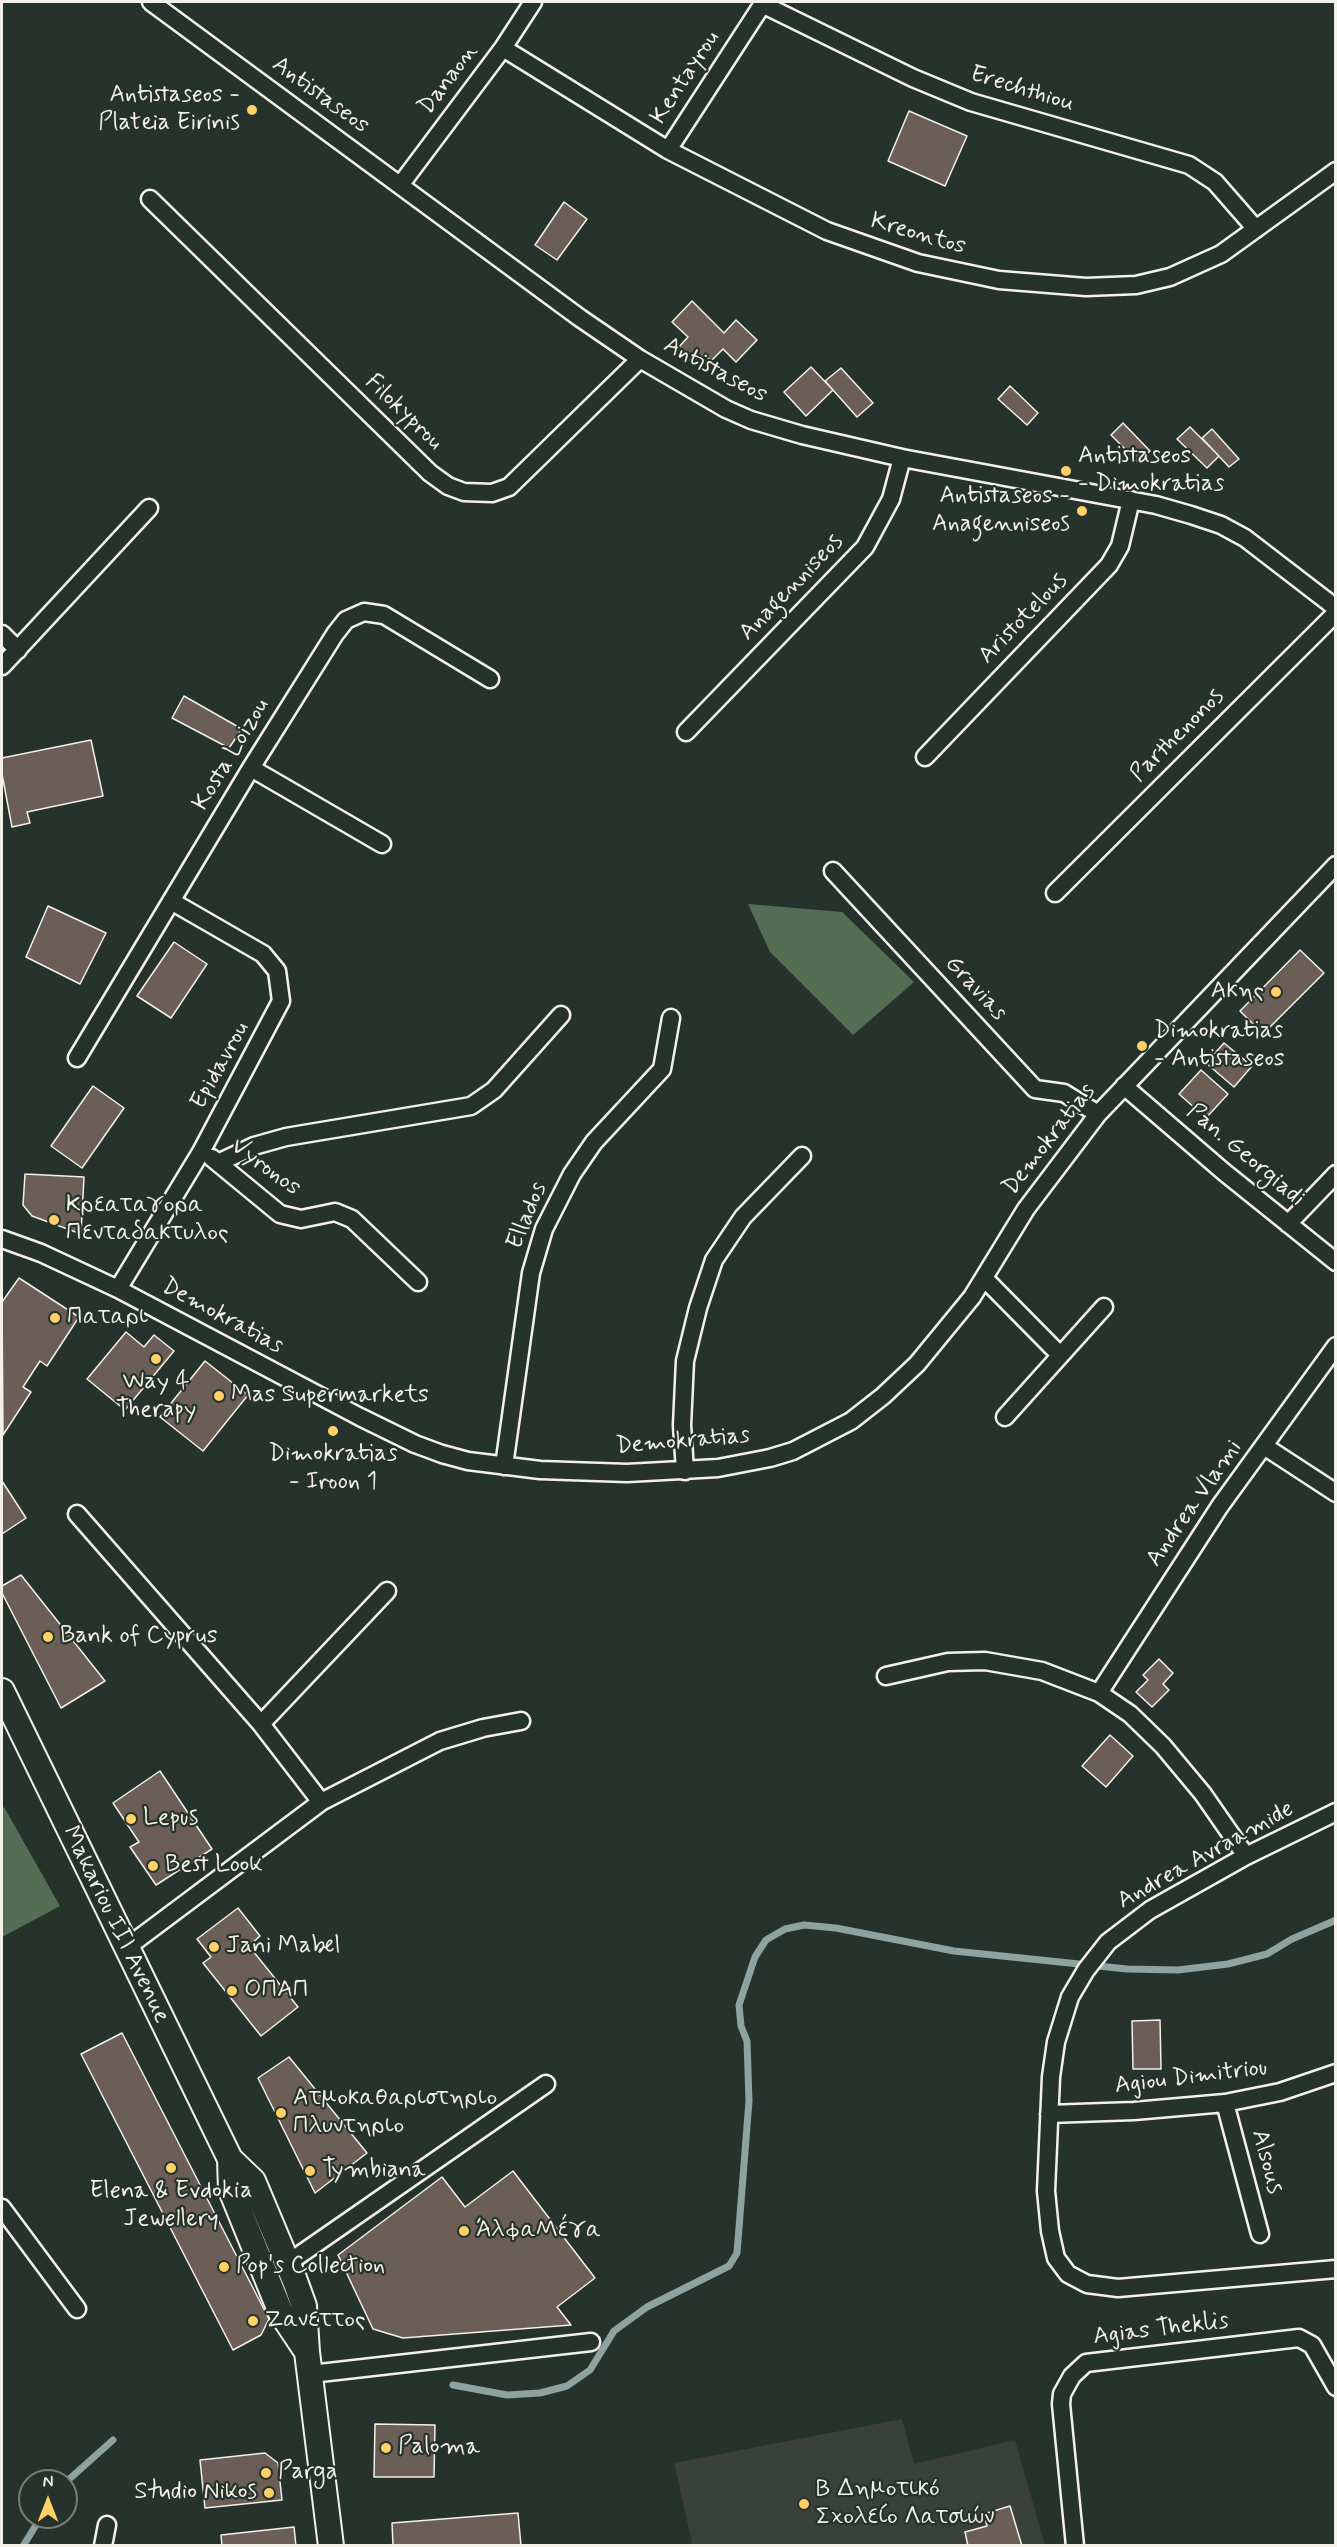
<!DOCTYPE html>
<html>
<head>
<meta charset="utf-8">
<style>
  body { margin:0 }
  #map { position:relative; width:1337px; height:2547px; overflow:hidden; background:#26332d; font-family:Mynerve,sans-serif }
  canvas { display:block }
  .frame { position:absolute; inset:0; border:3px solid #f4f1e8; pointer-events:none }
  .north { position:absolute; left:18px; top:2469px; width:60px; height:60px; box-sizing:border-box; background:#26332d; border:2px solid #787f78; border-radius:50%; rotate:0deg; font-size:16px; font-weight:700; line-height:24px; text-align:center; color:#f4f1e8 }
  .north::after { content:''; display:block; margin:auto; width:21px; height:27px; background:#ffd166; clip-path:polygon(50% 0,100% 100%,50% 72%,0 100%) }
</style>
</head>
<body>
<div id="map">
<canvas width="1337" height="2547"></canvas>
<div class="frame"></div>
<div class="north">N</div>
</div>
<script>
const ctx = document.querySelector('canvas').getContext('2d');
ctx.lineJoin = 'round';
function fill(path, color) {
  ctx.fillStyle = color;
  ctx.fill(path, 'evenodd');
}
function poly(rows) {
  const path = new Path2D();
  for (const r of rows) {
    path.moveTo(r[0], r[1]);
    for (let i = 2; i < r.length; i += 2) path.lineTo(r[i], r[i + 1]);
  }
  return path;
}
function strokePath(path, color, width, dash) {
  ctx.strokeStyle = color;
  ctx.lineWidth = width;
  ctx.lineCap = dash ? 'butt' : 'round';
  ctx.setLineDash(dash || []);
  ctx.stroke(path);
}
function write(font, color, halo, rows, align = 'center') {
  ctx.font = font + ' Mynerve,sans-serif';
  ctx.lineWidth = 4.5;
  ctx.setLineDash([]);
  ctx.textBaseline = 'middle';
  ctx.strokeStyle = halo;
  ctx.fillStyle = color;
  for (const [text, x, y, turn = 0] of rows) {
    ctx.save();
    ctx.translate(x, y);
    ctx.rotate((+turn || 0) * Math.PI / 180);
    ctx.textAlign = isNaN(turn) ? turn : align;
    if (halo) ctx.strokeText(text, 0, 0);
    ctx.fillText(text, 0, 0);
    ctx.restore();
  }
}
const built = poly([
  [902,2419,914,2464,1015,2440,1045,2545,688,2545,692,2543,674,2463]
]);
const green = poly([
  [748,904,842,912,914,982,853,1035,770,952],
  [4,1807,60,1906,2,1937,2,1809]
]);
const stream = poly([
  [453,2385,507,2395,540,2393,567,2386,590,2370,614,2331,647,2307,729,2266,737,2253,749,2101,747,2041,741,2026,739,2005,755,1957,766,1940,785,1929,804,1925,836,1928,954,1951,1127,1969,1178,1970,1228,1964,1267,1954,1292,1939,1336,1920],
  [66,2482,113,2440],
  [23,2546,41,2517]
]);
const building = poly([
  [909,111,967,136,945,186,888,161,909,111],
  [564,202,587,219,557,260,535,245,564,202],
  [692,301,724,333,736,320,757,340,736,362,723,349,711,361,704,354,694,365,677,349,688,337,672,322,692,301],
  [811,367,833,390,806,416,784,392,811,367],
  [841,368,873,403,857,417,825,381,841,368],
  [1010,386,1038,413,1027,425,998,399,1010,386],
  [1123,423,1150,451,1138,462,1111,435,1123,423],
  [1190,427,1219,456,1207,468,1177,439,1190,427],
  [1212,429,1239,459,1229,467,1202,438,1212,429],
  [184,696,242,729,229,748,172,718,184,696],
  [91,740,103,796,27,812,30,823,12,827,2,774,2,758,91,740],
  [48,906,106,933,80,984,26,957,48,906],
  [174,942,207,964,171,1018,137,996,174,942],
  [1300,950,1324,973,1263,1034,1240,1011,1300,950],
  [1224,1043,1252,1066,1234,1087,1206,1063,1224,1043],
  [1201,1070,1228,1094,1206,1118,1179,1094,1201,1070],
  [93,1086,124,1108,82,1168,51,1146,93,1086],
  [25,1174,84,1177,81,1234,32,1216,23,1205,25,1174],
  [19,1278,79,1317,47,1366,40,1361,23,1387,31,1392,3,1435,2,1302,19,1278],
  [126,1332,144,1347,154,1335,174,1351,125,1410,87,1379,126,1332],
  [205,1361,248,1395,203,1451,160,1417,205,1361],
  [2,1481,26,1518,2,1534,2,1481],
  [21,1575,105,1681,61,1708,2,1593,2,1586,21,1575],
  [1159,1659,1173,1673,1163,1684,1169,1690,1152,1707,1136,1692,1148,1680,1143,1675,1159,1659],
  [1110,1735,1133,1756,1106,1787,1082,1766,1110,1735],
  [160,1771,212,1849,156,1885,130,1847,139,1842,113,1803,160,1771],
  [238,1908,260,1936,249,1946,298,2007,261,2036,203,1963,211,1957,197,1939,238,1908],
  [1160,2020,1161,2069,1133,2069,1132,2021,1160,2020],
  [122,2033,269,2319,261,2335,233,2350,81,2054,122,2033],
  [289,2057,367,2153,315,2193,258,2078,289,2057],
  [513,2171,595,2278,557,2307,571,2325,403,2338,373,2329,338,2255,442,2177,465,2207,513,2171],
  [375,2424,435,2425,434,2477,374,2477,375,2424],
  [265,2453,278,2463,282,2500,205,2508,200,2460,265,2453],
  [1010,2506,1022,2546,968,2546,965,2532,987,2526,984,2514,1010,2506],
  [518,2513,521,2546,393,2546,392,2523,518,2513],
  [294,2527,296,2546,222,2546,221,2535,294,2527]
]);
const street = poly([
  [151,2,580,318,640,359,726,409,751,420,802,435,902,458,1156,505,1191,515,1221,525,1245,538,1336,608],
  [762,4,913,78,971,102,1189,165,1215,182,1256,229],
  [503,48,668,150,827,231,918,263,999,280,1086,287,1136,285,1170,277,1221,254,1336,171],
  [668,150,764,2],
  [401,184,503,48,533,2],
  [150,199,430,473,448,486,464,492,492,493,509,487,640,359],
  [2,634,18,650],
  [2,666,149,508],
  [686,732,865,547,891,499,902,458],
  [925,757,1109,565,1120,546,1131,500],
  [251,768,382,844],
  [833,871,1035,1089,1064,1093,1098,1114],
  [1055,893,1336,613],
  [77,1058,251,768,335,634,346,620,364,612,384,615,490,679],
  [1124,1086,1224,1172,1336,1262],
  [212,1158,280,1214,301,1219,335,1212,352,1219,418,1282],
  [220,1162,254,1146,286,1137,471,1106,494,1090,561,1015],
  [1288,1224,1336,1174],
  [2,1239,41,1253,118,1289,360,1417,415,1444,442,1454,468,1461,540,1470,627,1473,718,1468,770,1458,793,1451,851,1421,883,1396,917,1364,972,1297,1026,1209,1098,1114,1336,865],
  [984,1278,1060,1355],
  [118,1289,201,1152,281,1001,277,971,263,954,171,901],
  [1005,1417,1104,1307],
  [1264,1446,1336,1493],
  [504,1466,531,1273,544,1229,572,1174,594,1142,662,1069,671,1018],
  [685,1471,682,1425,685,1361,698,1308,714,1260,743,1217,802,1156],
  [77,1514,261,1724,321,1802],
  [886,1676,948,1662,985,1661,1042,1671,1099,1693,1130,1714,1163,1746,1203,1794,1246,1856],
  [1099,1693,1220,1506,1336,1346],
  [261,1724,387,1591],
  [1336,1812,1246,1856,1150,1910,1108,1942,1086,1970,1070,1997,1056,2042,1051,2077,1046,2191,1050,2231,1056,2258,1068,2274,1087,2284,1118,2288,1336,2269],
  [126,1948,321,1802,440,1741,483,1728,521,1721],
  [1225,2103,1260,2234],
  [1049,2114,1134,2111,1225,2103,1280,2092,1336,2073],
  [2,2208,77,2309],
  [288,2263,546,2084],
  [311,2374,591,2342],
  [103,2546,107,2525],
  [1075,2546,1061,2404,1062,2394,1072,2376,1086,2363,1299,2338,1312,2345,1336,2387]
]);
const secondary = poly([
  [2,1691,230,2159,253,2181,295,2281,304,2306,307,2352,331,2546],
  [230,2159,231,2190,281,2313,307,2352]
]);
const markers = [
  [252,110,6,"#ffd166"],
  [1066,471,6,"#ffd166"],
  [1082,511,6,"#ffd166"],
  [1276,992,6,"#ffd166"],
  [1142,1046,6,"#ffd166"],
  [54,1220,6,"#ffd166"],
  [55,1318,6,"#ffd166"],
  [156,1359,6,"#ffd166"],
  [219,1396,6,"#ffd166"],
  [333,1431,6,"#ffd166"],
  [48,1637,6,"#ffd166"],
  [131,1819,6,"#ffd166"],
  [153,1866,6,"#ffd166"],
  [214,1947,6,"#ffd166"],
  [232,1991,6,"#ffd166"],
  [281,2113,6,"#ffd166"],
  [171,2168,6,"#ffd166"],
  [310,2171,6,"#ffd166"],
  [464,2231,6,"#ffd166"],
  [224,2267,6,"#ffd166"],
  [253,2321,6,"#ffd166"],
  [386,2448,6,"#ffd166"],
  [266,2473,6,"#ffd166"],
  [269,2493,6,"#ffd166"],
  [804,2504,6,"#ffd166"]
];
const streetNames = [
  ["Kentayrou",686,78,-57],
  ["Danaon",449,80,-53],
  ["Erechthiou",1022,90,17],
  ["Antistaseos",320,96,36],
  ["Kreontos",918,235,16],
  ["Antistaseos",715,371,28],
  ["Filokyprou",403,413,44],
  ["Anagenniseos",792,588,-46],
  ["Aristotelous",1024,619,-46],
  ["Parthenonos",1178,736,-45],
  ["Kosta Loizou",232,755,-59],
  ["Gravias",975,989,47],
  ["Epidavrou",221,1066,-61],
  ["Demokratias",1050,1140,-52],
  ["Pan. Georgiadi",1245,1156,40],
  ["Vyronos",265,1168,36],
  ["Ellados",528,1216,-68],
  ["Demokratias",222,1317,28],
  ["Demokratias",683,1442,-5],
  ["Andrea Vlami",1195,1504,-55],
  ["Andrea Avraamide",1206,1856,-29],
  ["Makariou III Avenue",115,1925,64],
  ["Agiou Dimitriou",1191,2078,-7],
  ["Alsous",1266,2162,75],
  ["Agias Theklis",1161,2330,-7]
];
const poiNames = [
  ["Antistaseos -",240,96,"right"],
  ["Plateia Eirinis",240,124,"right"],
  ["Antistaseos",1078,457],
  ["- Dimokratias",1078,485],
  ["Antistaseos -",1070,497,"right"],
  ["Anagenniseos",1070,525,"right"],
  ["Ακης",1264,992,"right"],
  ["Dimokratias",1154,1032],
  ["- Antistaseos",1154,1060],
  ["Κρεαταγορα",66,1206],
  ["Πενταδακτυλος",66,1234],
  ["Παταρι",67,1318],
  ["Way 4",156,1383,"center"],
  ["Therapy",156,1411,"center"],
  ["Mas Supermarkets",231,1396],
  ["Dimokratias",333,1455,"center"],
  ["- Iroon 1",333,1483,"center"],
  ["Bank of Cyprus",60,1637],
  ["Lepus",143,1819],
  ["Best Look",165,1866],
  ["Jani Mabel",226,1947],
  ["ΟΠΑΠ",244,1991],
  ["Ατμοκαθαριστηριο",293,2099],
  ["Πλυντηριο",293,2127],
  ["Tymbiana",322,2171],
  ["Elena & Evdokia",171,2192,"center"],
  ["Jewellery",171,2220,"center"],
  ["ΆλφαΜέγα",476,2231],
  ["Pop's Collection",236,2267],
  ["Ζανεττος",265,2321],
  ["Paloma",398,2448],
  ["Parga",278,2473],
  ["Β Δημοτικό",816,2490],
  ["Σχολείο Λατσιών",816,2518],
  ["Studio Nikos",257,2493,"right"]
];
fill(built, '#3a403a');
fill(green, '#546e55');
strokePath(stream, '#8ea2a0', 7);
fill(building, '#6a5e57');
strokePath(building, '#f4f1e8', 1.5);
strokePath(street, '#f4f1e8', 21);
strokePath(secondary, '#f4f1e8', 28);
strokePath(street, '#26332d', 16);
strokePath(secondary, '#26332d', 24);
for (const [x, y, r, color] of markers) {
  const dot = new Path2D();
  dot.arc(x, y, r, 0, 2 * Math.PI);
  ctx.fillStyle = color;
  ctx.fill(dot);
  strokePath(dot, '#26332d', 2);
}
write('24px', '#f4f1e8', '#26332d', streetNames);
write('24px', '#f4f1e8', '#26332d', poiNames, 'left');
</script>
</body>
</html>
